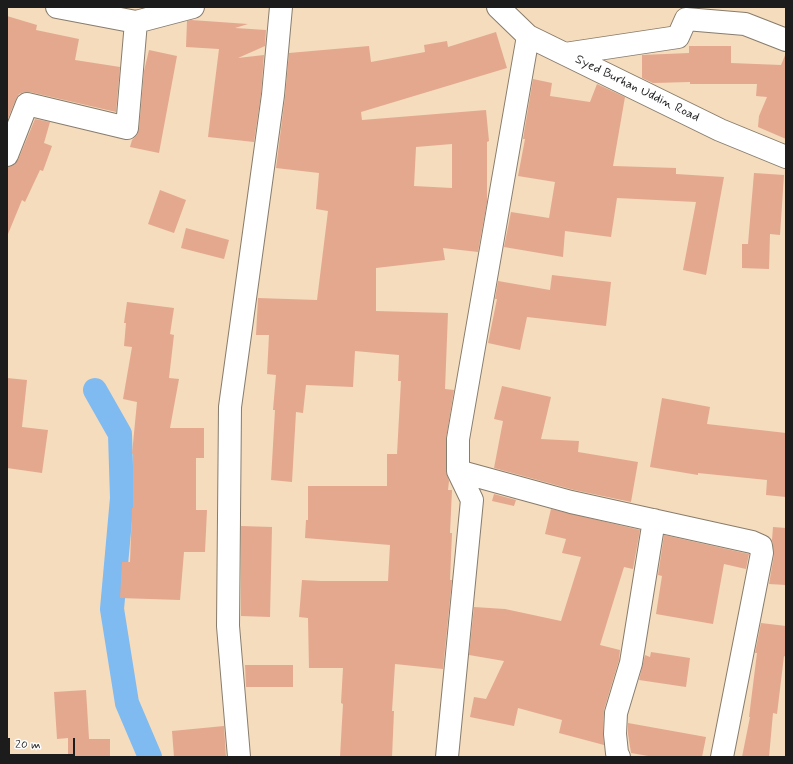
<!DOCTYPE html>
<html>
<head>
<meta charset="utf-8">
<style>
  body { margin:0 }
  #map { position:relative; width:793px; height:764px; overflow:hidden; background:#f4dcbd; font-family:Mynerve,sans-serif }
  canvas { display:block }
  .frame { position:absolute; inset:0; border:8px solid #1c1c1c; pointer-events:none }
  .scale { position:absolute; left:8px; top:738px; width:67px; height:18px; box-sizing:border-box; border:2px solid #1c1c1c; border-top:0; padding-left:5px; font-size:12px; line-height:14px; white-space:nowrap; color:#1c1c1c; -webkit-text-stroke:3px #fff; paint-order:stroke }
</style>
</head>
<body>
<div id="map">
<canvas width="793" height="764"></canvas>
<div class="frame"></div>
<div class="scale">20 m</div>
</div>
<script>
const ctx = document.querySelector('canvas').getContext('2d');
ctx.lineJoin = 'round';
function poly(rows) {
  const path = new Path2D();
  for (const r of rows) {
    path.moveTo(r[0], r[1]);
    for (let i = 2; i < r.length; i += 2) path.lineTo(r[i], r[i + 1]);
  }
  return path;
}
function strokePath(path, color, width, dash) {
  ctx.strokeStyle = color;
  ctx.lineWidth = width;
  ctx.lineCap = dash ? 'butt' : 'round';
  ctx.setLineDash(dash || []);
  ctx.stroke(path);
}
function fill(path, color) {
  ctx.fillStyle = color;
  ctx.fill(path, 'evenodd');
}
function write(font, color, halo, rows, align = 'center') {
  ctx.font = font + ' Mynerve,sans-serif';
  ctx.lineWidth = 3;
  ctx.setLineDash([]);
  ctx.textBaseline = 'middle';
  ctx.strokeStyle = halo;
  ctx.fillStyle = color;
  for (const [text, x, y, turn = 0] of rows) {
    ctx.save();
    ctx.translate(x, y);
    ctx.rotate((+turn || 0) * Math.PI / 180);
    ctx.textAlign = isNaN(turn) ? turn : align;
    if (halo) ctx.strokeText(text, 0, 0);
    ctx.fillText(text, 0, 0);
    ctx.restore();
  }
}
const canal = poly([
  [95,390,120,434,122,498,112,609,127,703,150,757]
]);
const building = poly([
  [7,16,37,25,36,30,79,39,75,60,120,67,116,112,30,92,24,92,19,94,16,99,7,121],
  [191,20,248,24,235,28,266,30,265,46,238,58,264,55,261,94,254,142,208,137,219,49,186,47,187,21],
  [496,32,507,68,361,112,362,120,486,110,489,141,487,142,487,202,478,252,443,248,445,260,376,268,376,311,448,313,445,389,454,390,446,439,446,471,449,481,448,490,452,490,450,533,452,533,450,580,452,580,443,669,395,664,392,711,394,711,392,757,340,757,343,704,341,703,343,668,309,668,308,618,299,617,302,580,321,581,388,581,390,545,305,538,306,520,308,520,308,486,387,486,387,454,397,454,401,381,398,381,399,355,355,351,353,387,306,385,303,413,296,412,292,482,271,480,275,410,273,410,276,375,267,374,269,335,256,335,258,298,317,300,328,211,316,209,319,173,276,168,285,97,289,53,369,46,371,62,425,52,424,45,447,41,448,47],
  [452,144,452,188,414,186,416,147],
  [689,46,731,46,731,63,781,65,786,53,786,139,758,127,759,116,767,97,756,96,757,84,690,84,690,82,653,83,642,78,642,55,689,53],
  [149,50,177,56,159,153,130,147,132,140,137,135,139,129,144,71],
  [533,79,552,83,550,96,590,102,597,84,625,97,613,166,676,168,676,174,724,177,706,275,683,270,696,202,617,198,611,237,565,231,563,257,504,247,511,212,549,218,555,182,518,176,525,139,523,139],
  [35,119,50,122,44,143,52,146,43,171,40,170,25,202,22,200,8,234,7,234,7,167,14,165,18,160],
  [754,173,784,175,780,235,770,234,769,269,742,268,742,244,748,244],
  [160,190,186,200,174,233,148,224],
  [186,228,229,240,224,259,181,248],
  [552,275,611,282,606,326,527,317,520,350,488,343,497,299,495,299,498,281,550,290],
  [127,302,174,308,170,334,174,335,169,378,179,379,170,428,204,428,204,458,196,458,196,510,207,510,205,552,184,552,180,600,120,598,122,562,130,562,132,508,133,508,133,454,132,454,137,402,123,399,132,347,124,346,126,323,124,323],
  [7,378,27,380,22,427,48,430,42,473,7,468],
  [502,386,551,397,541,439,579,441,578,452,638,462,631,502,574,490,494,468,503,421,494,419],
  [662,398,710,407,707,424,786,433,786,497,766,495,767,480,698,473,698,475,650,467],
  [494,494,516,500,514,506,492,501],
  [551,509,640,530,633,569,624,567,600,645,620,650,619,660,604,710,603,733,604,745,559,733,562,720,518,708,514,726,470,717,474,697,486,699,504,661,469,655,474,607,505,609,561,621,581,557,562,553,566,539,545,534],
  [241,526,272,527,270,617,241,616],
  [773,527,786,528,786,585,769,584,774,555,772,540],
  [664,535,749,554,746,569,724,564,713,624,656,614,662,576,658,575],
  [761,623,786,626,786,657,784,656,777,714,773,713,769,757,742,757,750,717,749,717,757,653,755,653],
  [651,652,690,658,686,687,639,680,645,655,650,657],
  [245,665,293,665,293,687,246,687],
  [86,690,89,739,110,739,110,757,68,757,68,738,57,739,54,692],
  [628,723,706,737,702,757,654,757,631,753,628,734],
  [224,726,226,757,174,757,172,731]
]);
const minor = poly([
  [57,7,136,22,193,7],
  [498,7,528,36,720,130,786,157],
  [565,54,678,37,686,19,745,24,786,40],
  [7,155,27,104,127,128,136,22],
  [458,471,571,502,752,542,761,546,762,553,722,757],
  [239,757,228,626,230,407,273,95,281,7],
  [447,757,472,500,458,471,458,439,528,36],
  [619,757,617,753,615,734,616,713,631,663,654,520]
]);
const streetNames = [
  ["Syed Burhan Uddin Road",637,89,26]
];
strokePath(canal, '#7fbaf0', 24);
fill(building, '#e4a88f');
strokePath(minor, '#887c6c', 24);
strokePath(minor, '#fff', 22);
write('13px', '#1c1c1c', '#fff', streetNames);
</script>
</body>
</html>
